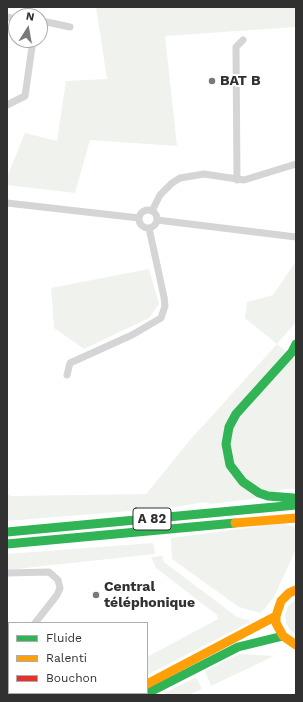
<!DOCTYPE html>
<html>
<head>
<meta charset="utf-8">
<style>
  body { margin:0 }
  #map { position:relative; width:303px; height:702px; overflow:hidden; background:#fff; font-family:"Work Sans",sans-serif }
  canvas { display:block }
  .frame { position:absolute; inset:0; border:8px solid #313131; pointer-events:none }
  .legend { position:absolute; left:8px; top:622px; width:140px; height:72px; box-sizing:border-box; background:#fff; border:1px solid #adadad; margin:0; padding:5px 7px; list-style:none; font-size:12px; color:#313131 }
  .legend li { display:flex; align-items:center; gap:8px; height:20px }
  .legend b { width:20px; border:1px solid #adadad }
  .north { position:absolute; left:8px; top:8px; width:40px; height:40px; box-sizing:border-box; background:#fff; border:1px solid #adadad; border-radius:50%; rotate:11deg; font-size:11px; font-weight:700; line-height:16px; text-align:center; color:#313131 }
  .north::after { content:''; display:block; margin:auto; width:14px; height:18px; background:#797979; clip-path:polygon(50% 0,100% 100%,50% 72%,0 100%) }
</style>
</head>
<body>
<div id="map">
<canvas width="303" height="702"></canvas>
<div class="frame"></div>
<ul class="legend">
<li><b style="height:5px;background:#30b455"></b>Fluide</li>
<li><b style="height:5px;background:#ff9f0a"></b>Ralenti</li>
<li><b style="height:5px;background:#e5322d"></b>Bouchon</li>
</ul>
<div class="north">N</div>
</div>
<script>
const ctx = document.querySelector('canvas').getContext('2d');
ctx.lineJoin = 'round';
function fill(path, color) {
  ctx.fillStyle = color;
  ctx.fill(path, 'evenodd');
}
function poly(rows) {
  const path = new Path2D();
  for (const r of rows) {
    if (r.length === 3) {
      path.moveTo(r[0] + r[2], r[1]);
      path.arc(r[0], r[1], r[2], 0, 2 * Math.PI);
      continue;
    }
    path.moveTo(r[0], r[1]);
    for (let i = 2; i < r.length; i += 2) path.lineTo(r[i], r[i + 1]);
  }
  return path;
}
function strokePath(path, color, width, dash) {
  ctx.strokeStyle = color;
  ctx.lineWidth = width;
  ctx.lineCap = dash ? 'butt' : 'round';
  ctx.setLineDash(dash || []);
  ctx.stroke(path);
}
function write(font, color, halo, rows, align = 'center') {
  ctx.font = font + ' "Work Sans",sans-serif';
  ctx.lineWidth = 4;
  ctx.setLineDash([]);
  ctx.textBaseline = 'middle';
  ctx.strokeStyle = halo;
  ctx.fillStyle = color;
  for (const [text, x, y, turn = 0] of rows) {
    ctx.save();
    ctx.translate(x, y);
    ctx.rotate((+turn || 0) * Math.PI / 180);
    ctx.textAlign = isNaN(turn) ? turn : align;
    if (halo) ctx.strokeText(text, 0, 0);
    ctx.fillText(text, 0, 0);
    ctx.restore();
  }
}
const green = poly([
  [96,7,296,7,296,27,165,36,177,146,90,140,75,193,7,185,7,177,25,133,57,141,66,81,107,79],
  [296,261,296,322,277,344,296,359,296,489,284,489,253,499,210,504,206,502,167,508,7,521,7,494,11,496,146,494,190,440,277,344,245,318,247,302,273,295],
  [149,269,159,304,149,318,84,349,54,328,51,288],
  [284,523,296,528,296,549,274,597,261,613,239,607,172,559,171,538],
  [153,543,155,554,7,570,7,554],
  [162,556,164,562,237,617,249,620,250,622,147,675,147,657,218,619,217,615,156,568,151,557],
  [296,599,296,634,290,630,286,623,285,615,288,606],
  [239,654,274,656,211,686,205,671],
  [196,677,202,689,188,695,161,695]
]);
const street = poly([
  [7,17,16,19],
  [40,23,47,22,70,27],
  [7,105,25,96,33,40],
  [237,180,236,47,243,40],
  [7,203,139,218],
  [148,219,9],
  [152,211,160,195,172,183,180,178,204,174,244,180,296,164],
  [157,220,296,237],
  [67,375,70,363,132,335,161,318,165,306,164,297,149,228],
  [7,573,49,572,58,580,60,588,57,595,35,623],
  [7,677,9,672]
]);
const fast = poly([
  [294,498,268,496,259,493,243,482,230,465,226,444,229,427,236,414,292,352,296,344],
  [7,532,296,505],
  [7,544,235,523],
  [144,695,238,647,283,636]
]);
const slow = poly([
  [235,523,296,518],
  [296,590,289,593,281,601,276,616,276,623,283,636,296,645],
  [147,684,276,616]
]);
const jam = poly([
  [126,695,130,693]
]);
const markers = [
  [212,81,4,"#797979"],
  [96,595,4,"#797979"]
];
const shields = [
  [152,519,38]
];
const shieldNames = [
  ["A 82",152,519]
];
const poiNames = [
  ["BAT B",220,81],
  ["Central",104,587],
  ["téléphonique",104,603]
];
fill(green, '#f0f3ed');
strokePath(street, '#d5d5d5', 7);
strokePath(fast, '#30b455', 9);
strokePath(slow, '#ff9f0a', 9);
strokePath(jam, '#e5322d', 9);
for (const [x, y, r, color] of markers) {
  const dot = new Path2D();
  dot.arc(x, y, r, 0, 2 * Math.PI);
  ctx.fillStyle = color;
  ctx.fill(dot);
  strokePath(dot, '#fff', 1.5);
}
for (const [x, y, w] of shields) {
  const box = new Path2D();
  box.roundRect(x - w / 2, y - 11, w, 22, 3);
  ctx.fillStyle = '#fff';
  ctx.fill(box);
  strokePath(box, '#313131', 1);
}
write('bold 13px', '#313131', null, shieldNames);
write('bold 14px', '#313131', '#fff', poiNames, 'left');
</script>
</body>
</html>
